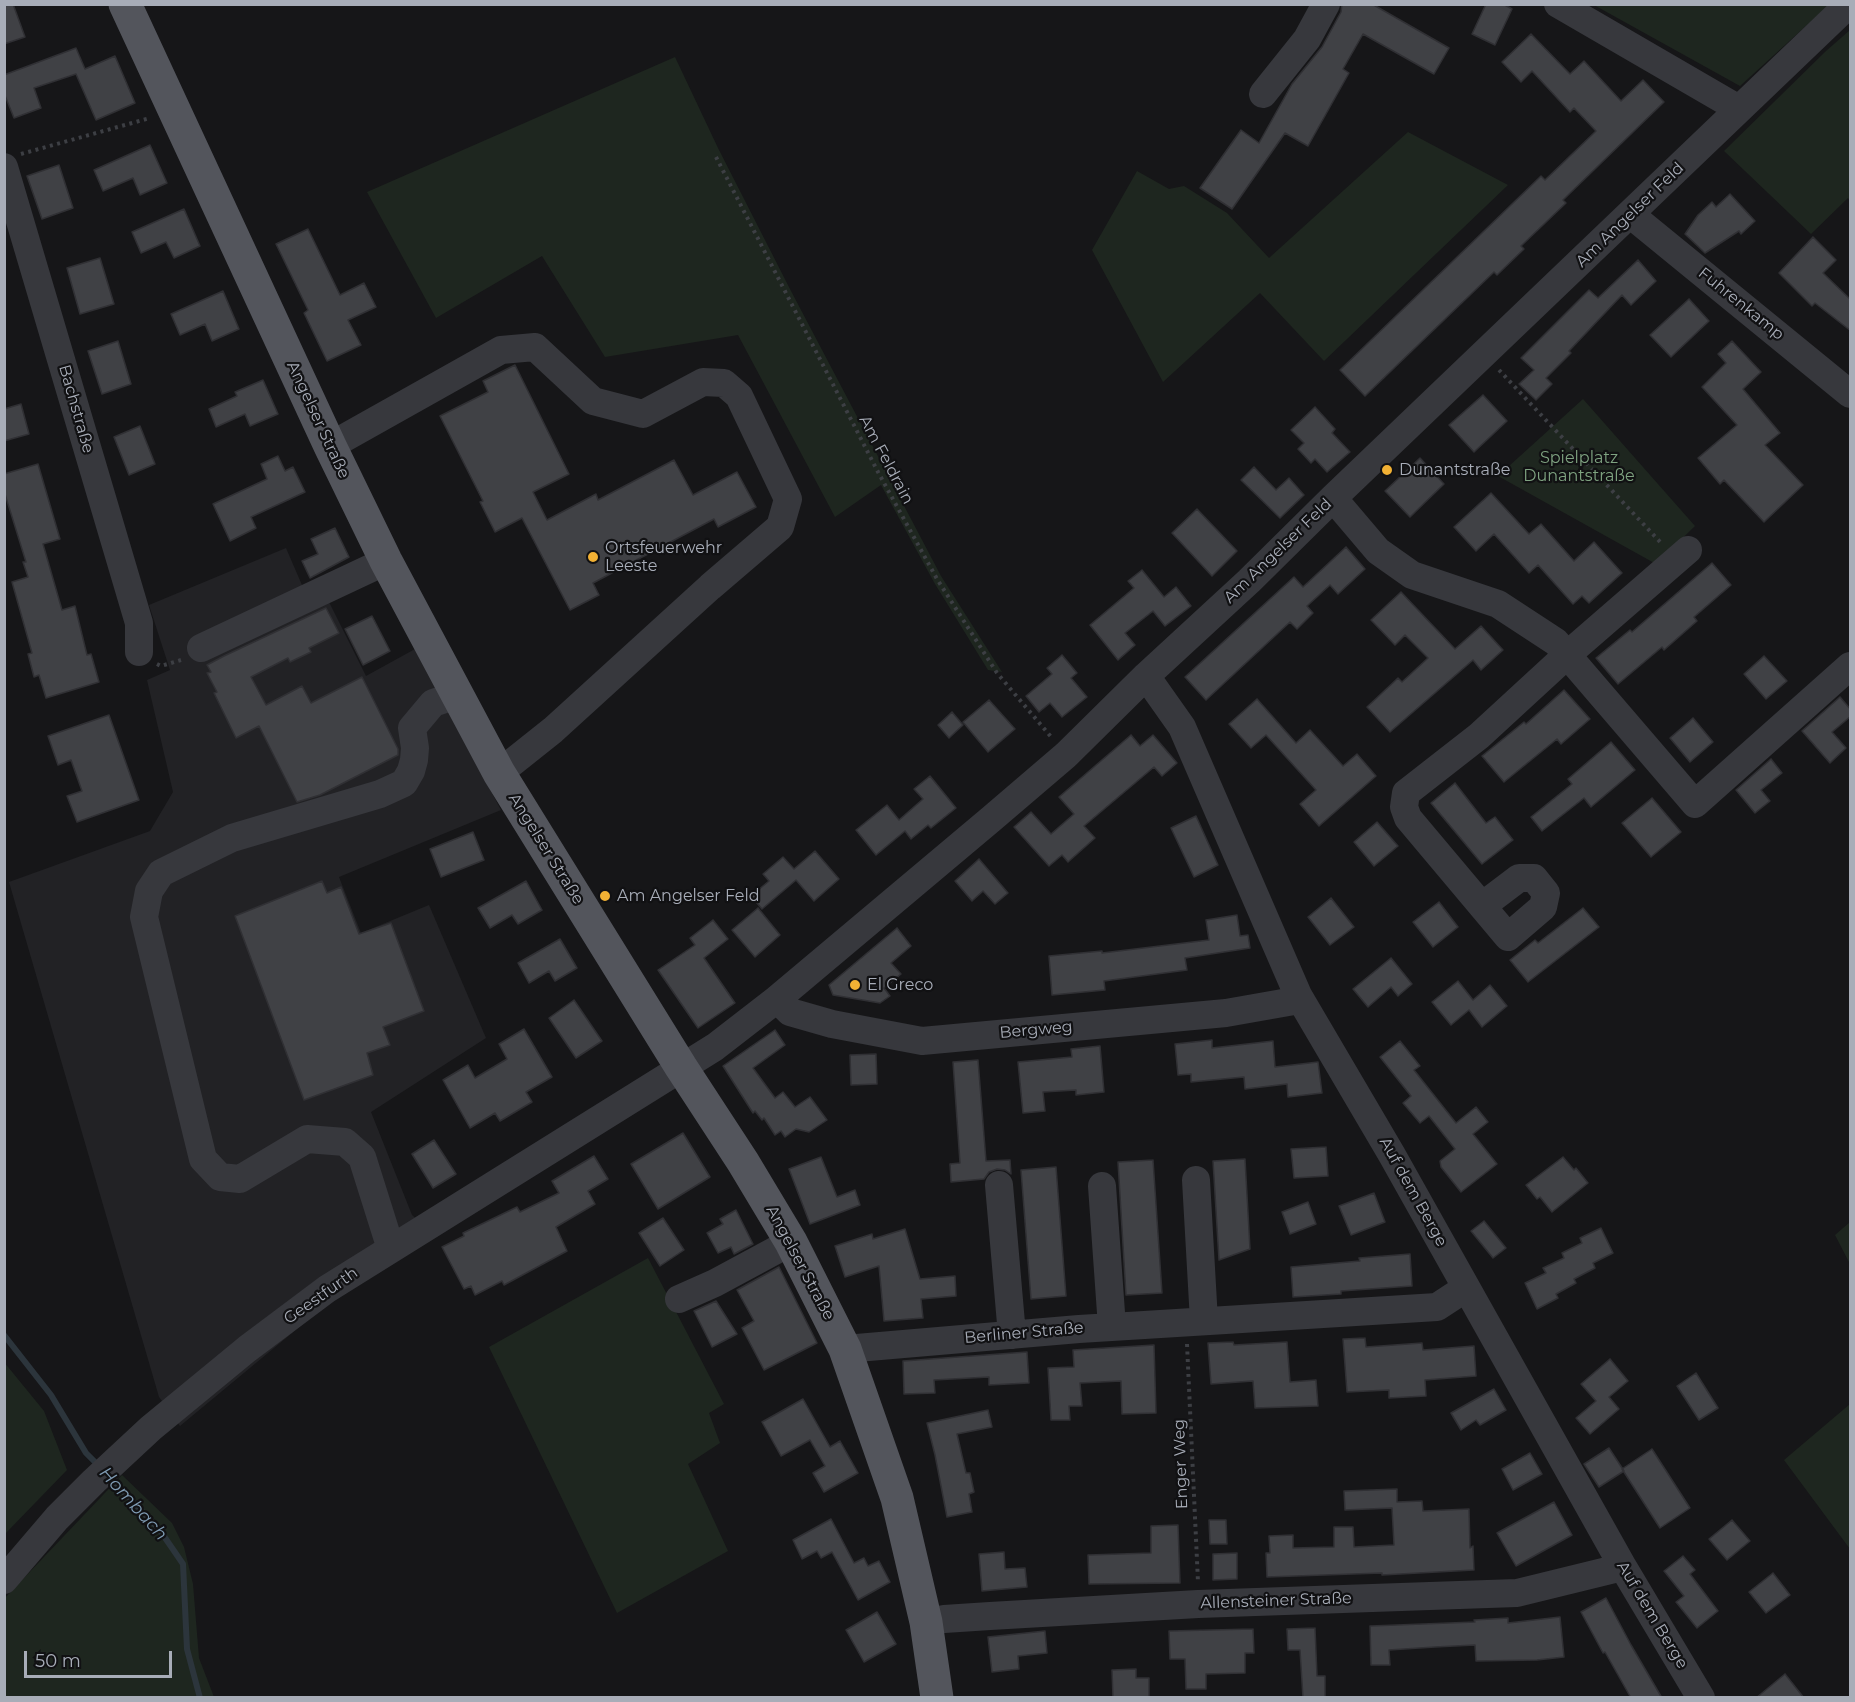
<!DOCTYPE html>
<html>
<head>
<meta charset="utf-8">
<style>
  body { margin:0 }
  #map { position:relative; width:1855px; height:1702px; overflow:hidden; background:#161618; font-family:Montserrat,sans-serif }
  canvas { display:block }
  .frame { position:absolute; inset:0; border:6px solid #a8adb8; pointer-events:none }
  .scale { position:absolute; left:24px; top:1651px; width:148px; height:27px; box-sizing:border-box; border:3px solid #a8adb8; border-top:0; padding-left:8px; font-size:18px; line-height:21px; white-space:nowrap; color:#a8adb8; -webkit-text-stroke:4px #111113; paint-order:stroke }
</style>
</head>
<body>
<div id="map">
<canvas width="1855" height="1702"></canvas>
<div class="frame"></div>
<div class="scale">50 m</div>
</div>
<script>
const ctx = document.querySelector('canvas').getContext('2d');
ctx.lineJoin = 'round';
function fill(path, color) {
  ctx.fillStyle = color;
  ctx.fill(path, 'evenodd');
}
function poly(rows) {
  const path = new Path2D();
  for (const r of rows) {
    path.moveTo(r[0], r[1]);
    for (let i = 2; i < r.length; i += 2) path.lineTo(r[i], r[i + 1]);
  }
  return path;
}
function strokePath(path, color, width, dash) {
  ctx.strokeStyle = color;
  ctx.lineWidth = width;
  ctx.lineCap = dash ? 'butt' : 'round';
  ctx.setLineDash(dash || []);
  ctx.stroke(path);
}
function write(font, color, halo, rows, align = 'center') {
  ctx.font = font + ' Montserrat,sans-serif';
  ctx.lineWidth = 4.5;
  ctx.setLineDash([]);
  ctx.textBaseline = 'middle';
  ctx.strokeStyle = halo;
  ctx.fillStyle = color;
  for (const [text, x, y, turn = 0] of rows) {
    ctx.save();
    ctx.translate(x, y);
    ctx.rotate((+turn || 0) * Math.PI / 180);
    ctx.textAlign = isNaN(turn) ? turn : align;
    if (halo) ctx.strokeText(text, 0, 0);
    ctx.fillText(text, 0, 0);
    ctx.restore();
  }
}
const built = poly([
  [286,548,308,599,324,592,366,676,415,649,501,810,339,877,361,933,429,905,486,1038,371,1112,412,1215,435,1236,327,1304,180,1426,159,1397,9,882,150,831,173,792,147,680,170,670,149,605]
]);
const green = poly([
  [1594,5,1829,5,1740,86],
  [1850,30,1850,201,1848,198,1811,234,1724,151,1826,51],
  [675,57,718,148,791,291,941,576,1002,672,988,670,935,584,881,485,835,517,738,335,605,357,542,256,436,318,367,192],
  [1408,132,1508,185,1324,361,1260,293,1163,382,1092,250,1137,171,1169,189,1184,186,1227,213,1269,258],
  [1583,399,1695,526,1656,564,1498,476],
  [1850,1222,1850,1264,1835,1235],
  [648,1258,724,1404,709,1413,720,1443,688,1464,728,1551,617,1613,489,1347],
  [4,1362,44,1411,67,1470,5,1534],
  [1850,1404,1850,1549,1784,1460],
  [122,1475,172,1523,184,1547,193,1584,199,1658,214,1697,5,1697,4,1599]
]);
const stream = poly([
  [4,1335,51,1395,86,1453,99,1466],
  [110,1478,159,1529,183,1564,187,1649,200,1698]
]);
const building = poly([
  [4,4,13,4,25,37,4,44,4,4],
  [1342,4,1372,4,1449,48,1434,74,1363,34,1343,69,1349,73,1308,146,1285,133,1232,209,1200,188,1241,130,1259,143,1292,84,1322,47,1341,12,1342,4],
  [1486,4,1503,4,1512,9,1495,45,1472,34,1486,4],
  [1531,34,1570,74,1584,61,1621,101,1643,80,1664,102,1563,200,1566,203,1521,246,1524,249,1497,275,1494,272,1365,396,1340,370,1541,176,1545,180,1596,131,1574,108,1570,112,1532,71,1521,82,1502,62,1531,34],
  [76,48,85,69,115,56,135,103,96,120,76,74,34,88,41,108,14,118,4,93,4,75,76,48],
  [150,145,167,183,140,195,133,178,103,191,94,170,150,145],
  [59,165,73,208,42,219,27,176,59,165],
  [1730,194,1755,221,1741,234,1739,231,1705,253,1685,234,1698,215,1712,202,1716,207,1730,194],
  [184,209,200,246,174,258,166,242,141,253,132,232,184,209],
  [308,229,340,295,364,283,376,307,348,320,361,345,327,361,304,313,308,310,276,244,308,229],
  [1813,237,1836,260,1823,273,1851,300,1851,331,1815,303,1812,306,1779,273,1813,237],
  [100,258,114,304,80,314,67,268,100,258],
  [1638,260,1656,281,1631,305,1622,295,1569,351,1571,353,1546,378,1552,384,1536,400,1519,384,1534,370,1521,358,1589,290,1598,298,1638,260],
  [223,291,239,329,212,341,205,324,180,335,171,314,223,291],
  [1689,299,1709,321,1671,357,1650,335,1689,299],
  [118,341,131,384,102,394,88,351,118,341],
  [1732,341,1761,372,1743,389,1780,433,1765,445,1803,485,1764,522,1724,480,1720,484,1698,458,1737,425,1702,387,1726,363,1718,354,1732,341],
  [515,365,569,474,533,492,547,520,596,494,598,500,674,460,693,495,737,472,756,507,718,527,714,519,593,583,599,595,570,610,522,518,495,532,480,502,483,501,440,416,488,392,483,381,515,365],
  [263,380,278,414,250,426,245,414,216,427,209,409,237,396,235,392,263,380],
  [1483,395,1507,421,1474,452,1449,425,1483,395],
  [21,404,29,434,4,441,4,409,21,404],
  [1315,407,1335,429,1332,433,1350,452,1327,472,1315,459,1311,463,1298,449,1304,443,1291,430,1315,407],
  [140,426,155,464,129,475,114,437,140,426],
  [278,456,285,471,293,467,305,492,251,517,256,528,230,541,213,504,267,479,261,464,278,456],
  [1420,458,1444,484,1410,517,1385,491,1420,458],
  [38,464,60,539,43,544,62,610,75,606,87,655,91,654,99,682,46,698,39,675,34,677,28,654,32,653,12,582,28,577,23,562,26,562,4,491,4,474,38,464],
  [1254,467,1276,490,1289,478,1304,495,1280,518,1241,480,1254,467],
  [1491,493,1529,534,1541,524,1574,561,1594,542,1622,573,1589,603,1582,596,1573,604,1538,565,1529,573,1494,534,1476,551,1454,527,1491,493],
  [1197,509,1237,551,1212,576,1172,533,1197,509],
  [335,528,349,557,310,578,302,561,318,554,311,539,335,528],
  [1346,547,1365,569,1338,594,1330,585,1307,606,1313,613,1297,629,1290,622,1206,700,1185,677,1294,577,1303,587,1346,547],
  [1712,563,1731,585,1694,617,1697,621,1664,650,1662,647,1618,684,1596,658,1630,630,1632,632,1712,563],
  [1142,570,1164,597,1176,587,1191,606,1165,626,1153,611,1125,633,1135,645,1118,660,1090,625,1134,588,1128,581,1142,570],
  [1401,592,1455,649,1481,626,1503,650,1481,670,1473,660,1390,732,1367,707,1398,678,1402,682,1428,658,1405,635,1395,645,1371,620,1401,592],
  [326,608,339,633,309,648,311,652,290,662,288,658,251,677,266,705,302,686,311,703,362,677,398,749,398,755,320,795,297,802,259,726,236,738,214,693,217,692,207,673,211,672,207,665,224,656,326,608],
  [372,616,390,651,363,665,345,629,372,616],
  [1062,655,1077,673,1071,678,1087,697,1062,717,1050,703,1039,712,1026,696,1052,674,1047,668,1062,655],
  [1764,656,1787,681,1766,699,1744,674,1764,656],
  [1564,690,1590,719,1561,744,1557,739,1504,782,1482,756,1524,722,1526,724,1564,690],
  [1840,697,1851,710,1851,716,1832,732,1846,748,1830,763,1802,731,1840,697],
  [1257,699,1296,743,1310,730,1343,766,1357,754,1376,776,1319,826,1300,804,1316,790,1266,735,1251,748,1229,724,1257,699],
  [989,700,1015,729,988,752,963,722,989,700],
  [952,712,963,725,949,738,938,725,952,712],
  [109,715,139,800,77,822,67,796,82,791,71,760,58,765,48,736,109,715],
  [1693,718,1713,742,1690,762,1670,738,1693,718],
  [1131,735,1140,746,1153,735,1177,763,1162,776,1154,767,1084,826,1095,838,1068,862,1062,855,1049,866,1014,827,1031,812,1051,834,1074,814,1059,797,1131,735],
  [1611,742,1635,770,1591,807,1584,798,1542,831,1531,817,1572,784,1568,779,1611,742],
  [1771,759,1782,773,1761,790,1770,801,1755,813,1736,790,1771,759],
  [930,776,956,808,931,828,928,825,911,839,905,831,876,855,856,830,887,805,899,820,923,799,914,789,930,776],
  [1455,783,1486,823,1495,817,1513,840,1482,864,1431,803,1455,783],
  [1652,798,1681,832,1651,857,1622,823,1652,798],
  [1196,816,1218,865,1194,877,1171,828,1196,816],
  [1377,822,1398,846,1374,866,1354,842,1377,822],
  [473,832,484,860,441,877,430,849,473,832],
  [815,851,839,879,814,901,796,880,762,909,751,896,769,881,763,874,783,857,794,869,815,851],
  [979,859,1008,893,995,904,983,891,972,901,955,881,979,859],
  [322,881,327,893,341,887,359,934,391,923,424,1011,383,1027,390,1045,367,1053,373,1075,304,1100,235,916,322,881],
  [526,881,542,910,518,924,512,915,490,928,478,908,526,881],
  [1331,898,1354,927,1330,945,1308,917,1331,898],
  [1439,902,1458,927,1433,947,1413,922,1439,902],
  [758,908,780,935,755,957,732,930,758,908],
  [1583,908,1599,927,1528,982,1510,960,1535,940,1538,943,1583,908],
  [1237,915,1240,936,1248,935,1250,948,1185,958,1187,970,1104,981,1105,990,1052,995,1049,956,1102,951,1102,953,1209,940,1206,920,1237,915],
  [713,920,728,939,704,958,735,1003,698,1028,658,970,695,945,690,938,713,920],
  [897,928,911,946,891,963,901,974,884,988,890,996,880,1003,833,995,829,985,897,928],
  [560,939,577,968,555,981,549,971,529,983,518,963,560,939],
  [1391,958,1412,984,1398,996,1391,987,1368,1007,1353,989,1391,958],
  [1458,981,1473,1000,1490,985,1507,1006,1482,1027,1469,1010,1451,1025,1432,1002,1458,981],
  [574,1000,602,1041,576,1058,549,1018,574,1000],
  [524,1029,552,1077,526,1092,532,1102,500,1121,495,1113,470,1128,443,1080,468,1065,475,1078,507,1059,499,1044,524,1029],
  [775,1030,785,1045,753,1068,775,1098,783,1092,795,1107,810,1097,827,1120,809,1132,796,1129,785,1137,781,1131,775,1135,764,1118,762,1120,755,1111,753,1113,723,1066,775,1030],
  [1212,1040,1212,1048,1273,1041,1275,1067,1318,1062,1322,1093,1288,1097,1287,1084,1245,1089,1244,1077,1191,1082,1191,1074,1178,1075,1175,1044,1212,1040],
  [1400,1041,1420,1066,1414,1070,1456,1123,1476,1107,1488,1122,1473,1134,1497,1164,1461,1192,1441,1167,1440,1161,1455,1149,1429,1116,1420,1123,1403,1103,1411,1096,1380,1057,1400,1041],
  [1100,1046,1104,1092,1076,1095,1076,1090,1043,1092,1045,1111,1023,1113,1018,1062,1072,1057,1071,1049,1100,1046],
  [876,1054,877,1084,851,1085,850,1055,876,1054],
  [978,1060,986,1161,1010,1160,1011,1174,1005,1170,997,1169,989,1172,984,1179,951,1182,950,1164,960,1163,953,1062,978,1060],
  [683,1133,710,1177,658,1209,631,1164,683,1133],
  [434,1140,456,1174,433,1188,412,1154,434,1140],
  [1326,1147,1328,1176,1294,1178,1291,1149,1326,1147],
  [594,1156,608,1179,588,1191,595,1204,556,1227,567,1251,504,1285,502,1281,475,1295,471,1286,464,1289,442,1247,464,1236,463,1233,517,1207,520,1212,559,1193,552,1181,594,1156],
  [821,1157,837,1197,855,1190,860,1205,810,1224,789,1169,821,1157],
  [1563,1157,1574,1170,1576,1168,1588,1183,1552,1212,1540,1197,1537,1199,1526,1185,1563,1157],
  [1245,1159,1250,1249,1219,1260,1213,1161,1245,1159],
  [1153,1160,1162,1293,1126,1295,1118,1162,1153,1160],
  [1056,1167,1066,1296,1031,1299,1021,1170,1056,1167],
  [1374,1193,1385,1222,1351,1235,1339,1206,1374,1193],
  [1308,1202,1316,1224,1290,1234,1282,1212,1308,1202],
  [736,1210,753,1244,734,1254,731,1247,718,1253,707,1233,723,1224,720,1219,736,1210],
  [663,1218,684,1250,660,1266,639,1233,663,1218],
  [1484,1221,1506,1248,1493,1258,1471,1231,1484,1221],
  [1601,1228,1613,1253,1593,1263,1595,1268,1574,1279,1576,1283,1556,1294,1558,1298,1537,1309,1525,1283,1546,1273,1543,1268,1564,1258,1562,1253,1582,1243,1580,1238,1601,1228],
  [905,1229,920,1279,955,1276,956,1296,921,1299,923,1318,884,1321,879,1266,845,1277,835,1246,872,1234,873,1239,905,1229],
  [1410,1254,1412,1286,1341,1291,1341,1294,1293,1297,1291,1267,1360,1261,1359,1258,1410,1254],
  [779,1267,817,1343,764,1370,742,1328,754,1321,737,1290,779,1267],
  [716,1301,737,1334,712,1347,694,1311,716,1301],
  [1365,1338,1366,1347,1422,1343,1423,1350,1474,1346,1476,1376,1425,1380,1426,1396,1389,1398,1389,1390,1347,1392,1343,1339,1365,1338],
  [1233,1342,1234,1345,1287,1342,1290,1382,1316,1380,1318,1406,1255,1408,1253,1381,1211,1384,1208,1343,1233,1342],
  [1154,1345,1156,1413,1122,1414,1121,1381,1080,1383,1082,1406,1069,1406,1070,1420,1051,1420,1048,1368,1074,1367,1073,1350,1154,1345],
  [1027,1352,1029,1383,989,1385,989,1377,934,1380,935,1393,904,1394,903,1361,1027,1352],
  [1610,1359,1628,1381,1609,1397,1619,1409,1590,1434,1576,1418,1596,1401,1581,1384,1610,1359],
  [1696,1373,1718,1408,1699,1420,1677,1386,1696,1373],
  [1494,1389,1506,1410,1480,1425,1476,1420,1461,1430,1451,1413,1494,1389],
  [803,1399,830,1447,840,1441,858,1473,824,1492,813,1473,825,1466,810,1440,781,1456,762,1422,803,1399],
  [988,1410,992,1427,957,1434,966,1473,970,1473,974,1492,969,1494,972,1512,947,1517,935,1455,927,1423,988,1410],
  [1609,1448,1624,1471,1599,1487,1584,1464,1609,1448],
  [1652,1449,1690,1508,1660,1528,1622,1469,1652,1449],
  [1530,1453,1542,1474,1513,1490,1502,1469,1530,1453],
  [1397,1489,1397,1502,1422,1501,1423,1511,1469,1509,1470,1548,1473,1546,1474,1570,1382,1575,1382,1573,1267,1577,1266,1553,1270,1553,1269,1536,1293,1535,1293,1548,1334,1547,1334,1527,1353,1527,1354,1547,1394,1545,1392,1508,1345,1510,1344,1491,1397,1489],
  [1554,1502,1572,1535,1516,1566,1497,1533,1554,1502],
  [831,1519,854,1563,864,1558,868,1566,879,1561,890,1582,858,1600,832,1552,821,1558,817,1551,802,1559,793,1540,831,1519],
  [1209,1520,1226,1520,1227,1544,1210,1544,1209,1520],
  [1732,1520,1750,1541,1727,1560,1709,1539,1732,1520],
  [1178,1525,1180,1583,1089,1584,1088,1555,1151,1553,1151,1526,1178,1525],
  [1004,1552,1005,1569,1025,1568,1027,1587,982,1591,979,1554,1004,1552],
  [1237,1553,1237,1579,1213,1580,1213,1554,1237,1553],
  [1683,1556,1695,1570,1690,1574,1718,1611,1697,1628,1676,1602,1684,1596,1664,1571,1683,1556],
  [1773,1573,1790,1595,1766,1613,1749,1592,1773,1573],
  [1606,1598,1631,1645,1662,1698,1631,1698,1605,1652,1603,1653,1581,1612,1606,1598],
  [877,1612,896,1644,864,1662,846,1630,877,1612],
  [1560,1617,1564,1657,1537,1660,1476,1661,1475,1645,1435,1647,1389,1650,1390,1665,1371,1665,1370,1626,1475,1622,1474,1620,1508,1618,1508,1623,1560,1617],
  [1315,1628,1317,1676,1325,1676,1325,1698,1303,1698,1300,1650,1288,1650,1287,1629,1315,1628],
  [1253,1629,1254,1653,1245,1653,1245,1673,1206,1674,1206,1689,1186,1689,1185,1659,1170,1659,1169,1631,1253,1629],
  [1045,1631,1047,1653,1018,1656,1019,1669,992,1672,988,1637,1045,1631],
  [1136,1669,1136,1678,1149,1678,1149,1698,1113,1698,1112,1670,1136,1669],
  [1785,1674,1804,1698,1756,1698,1785,1674]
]);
const path = poly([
  [21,154,150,118],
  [716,157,878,472,937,579,997,673,1052,738],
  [1499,370,1662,544],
  [157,664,161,666,181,660],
  [1187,1344,1198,1582]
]);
const minor = poly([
  [1558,4,1739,109],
  [1263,94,1307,39,1326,4],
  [4,167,139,623,139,652],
  [1631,215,1850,394],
  [330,446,501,350,535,347,593,401,643,414,703,382,724,383,739,396,788,499,780,527,710,587,553,730,499,773],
  [1333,498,1378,551,1412,575,1498,604,1556,642,1695,804,1850,666],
  [201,648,386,561],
  [1146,676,1182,727,1298,995,1392,1155,1623,1567,1701,1698],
  [1482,906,1519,878,1534,878,1546,893,1543,907,1508,937,1408,818,1404,807,1406,793,1479,736,1567,655,1688,550],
  [777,999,790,1012,832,1024,922,1041,1226,1013,1294,1001,1298,995],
  [1196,1180,1204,1321],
  [999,1185,1012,1335],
  [1102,1186,1112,1327],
  [391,1249,362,1157,345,1142,307,1139,240,1179,220,1177,203,1159,144,917,149,891,161,873,232,838,380,794,404,783,411,771,414,760,415,748,412,728,433,703,457,695],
  [679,1299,715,1283,791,1242],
  [845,1349,1079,1329,1437,1307,1466,1288],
  [4,1580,57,1518,94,1481,151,1428,247,1349,327,1289,715,1047,777,999,990,820,1066,755,1146,676,1249,581,1333,498,1849,4],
  [926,1622,944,1619,990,1616,1198,1604,1517,1593,1623,1567]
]);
const major = poly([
  [125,4,330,446,386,561,499,773,681,1067,743,1162,791,1242,845,1349,897,1498,926,1622,937,1698]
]);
const markers = [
  [1387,470,6,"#f2b134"],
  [593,557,6,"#f2b134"],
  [605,896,6,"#f2b134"],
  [855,985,6,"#f2b134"]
];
const streetNames = [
  ["Am Angelser Feld",1630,215,-44],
  ["Fuhrenkamp",1741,304,39],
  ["Bachstraße",76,409,74],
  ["Angelser Straße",318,420,65],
  ["Am Feldrain",886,460,62],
  ["Am Angelser Feld",1278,551,-44],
  ["Angelser Straße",546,849,58],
  ["Bergweg",1036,1030,-5],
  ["Auf dem Berge",1413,1192,61],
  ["Angelser Straße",800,1263,62],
  ["Geestfurth",321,1296,-35],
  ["Berliner Straße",1024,1333,-5],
  ["Enger Weg",1181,1464,-92],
  ["Allensteiner Straße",1276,1601,-2],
  ["Auf dem Berge",1652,1615,59]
];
const parkNames = [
  ["Spielplatz",1579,458],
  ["Dunantstraße",1579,476]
];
const poiNames = [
  ["Dunantstraße",1399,470],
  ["Ortsfeuerwehr",605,548],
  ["Leeste",605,566],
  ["Am Angelser Feld",617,896],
  ["El Greco",867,985]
];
const waterNames = [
  ["Hombach",133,1504,48]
];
fill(built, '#222225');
fill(green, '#1e261f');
strokePath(stream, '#2c353c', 6);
fill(building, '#404145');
strokePath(building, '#303034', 1.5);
strokePath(path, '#3d3f44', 4, [3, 4.5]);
strokePath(minor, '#37383d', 28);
strokePath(major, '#53555c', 33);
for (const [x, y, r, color] of markers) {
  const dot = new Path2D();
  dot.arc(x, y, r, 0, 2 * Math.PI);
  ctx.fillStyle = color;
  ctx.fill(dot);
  strokePath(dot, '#111113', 2);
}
write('16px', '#a8adb8', '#111113', streetNames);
write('16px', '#7fa381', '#111113', parkNames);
write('16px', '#a8adb8', '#111113', poiNames, 'left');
write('italic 18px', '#7f9bb3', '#111113', waterNames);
</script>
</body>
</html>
